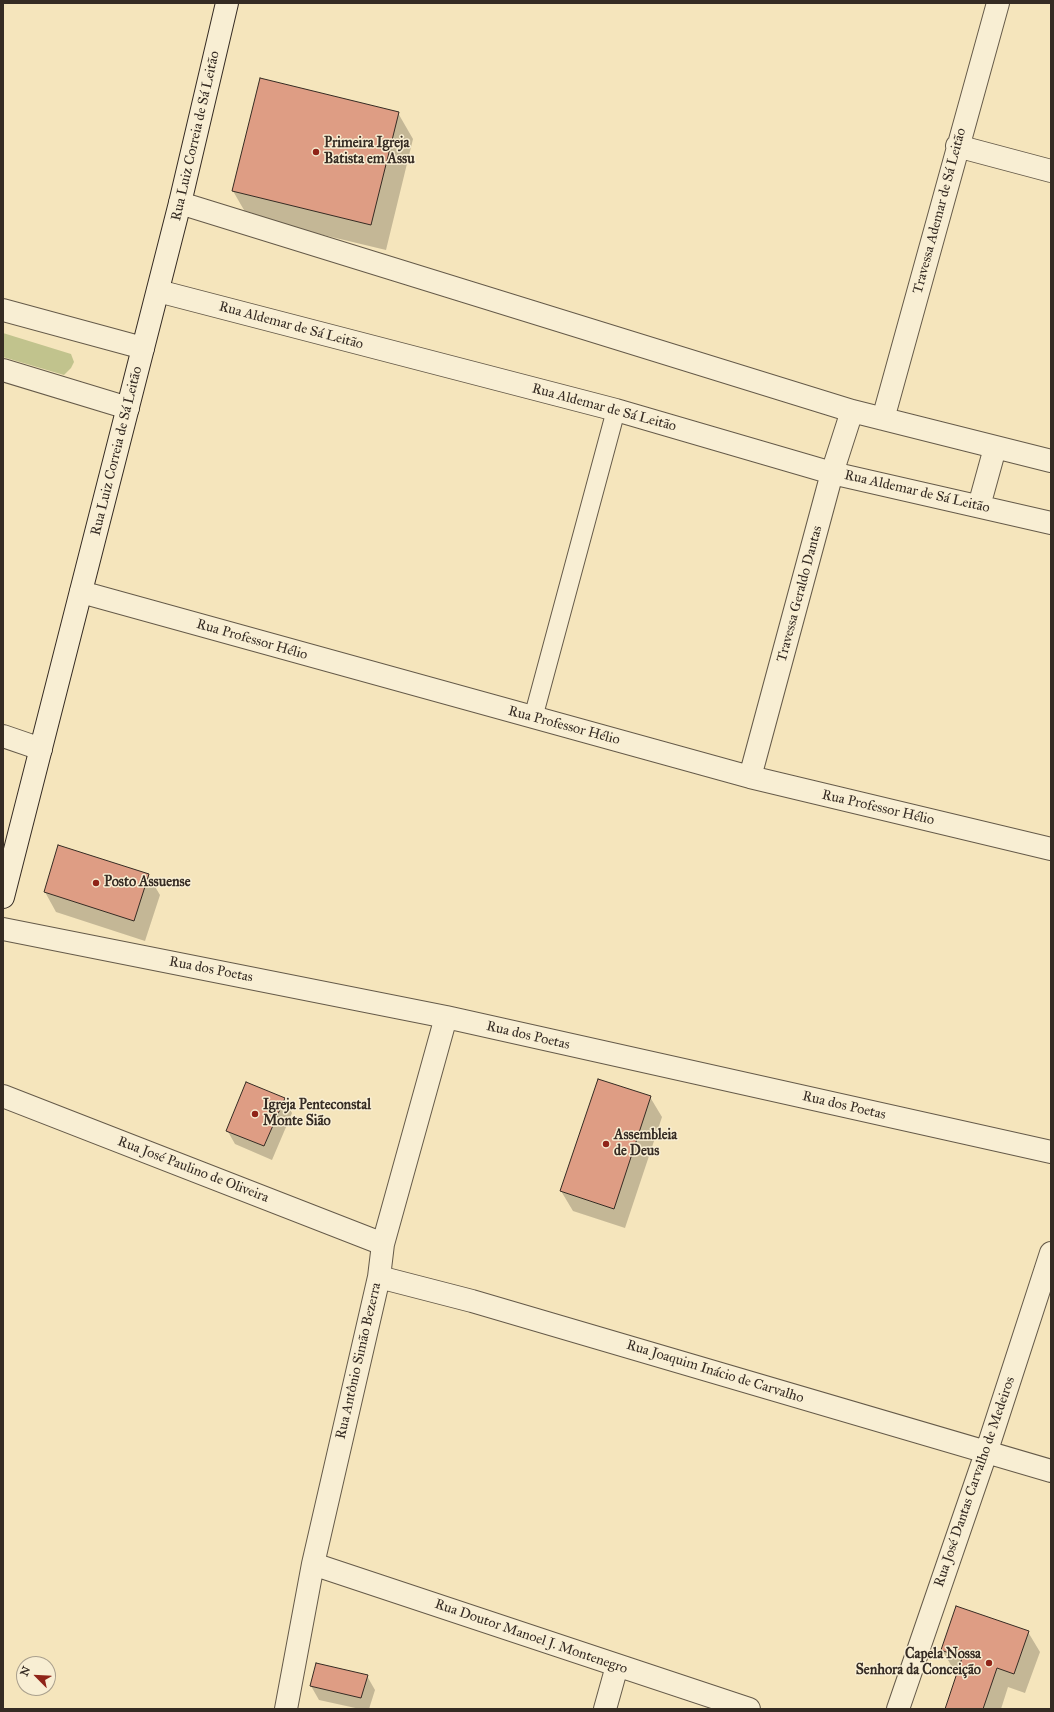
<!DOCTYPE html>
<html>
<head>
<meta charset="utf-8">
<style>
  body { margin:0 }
  #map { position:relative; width:1054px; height:1712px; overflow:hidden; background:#f5e5bc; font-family:"IM FELL Great Primer",serif }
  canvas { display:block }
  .frame { position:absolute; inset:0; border:4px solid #352b23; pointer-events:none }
  .north { position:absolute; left:16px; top:1656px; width:40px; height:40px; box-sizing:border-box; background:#f8eed3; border:1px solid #aaa08d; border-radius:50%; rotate:294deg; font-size:11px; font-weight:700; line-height:16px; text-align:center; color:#352b23 }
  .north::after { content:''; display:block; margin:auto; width:14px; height:18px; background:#8f2418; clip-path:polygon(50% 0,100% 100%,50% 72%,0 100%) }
</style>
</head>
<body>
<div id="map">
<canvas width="1054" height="1712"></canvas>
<div class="frame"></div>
<div class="north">N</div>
</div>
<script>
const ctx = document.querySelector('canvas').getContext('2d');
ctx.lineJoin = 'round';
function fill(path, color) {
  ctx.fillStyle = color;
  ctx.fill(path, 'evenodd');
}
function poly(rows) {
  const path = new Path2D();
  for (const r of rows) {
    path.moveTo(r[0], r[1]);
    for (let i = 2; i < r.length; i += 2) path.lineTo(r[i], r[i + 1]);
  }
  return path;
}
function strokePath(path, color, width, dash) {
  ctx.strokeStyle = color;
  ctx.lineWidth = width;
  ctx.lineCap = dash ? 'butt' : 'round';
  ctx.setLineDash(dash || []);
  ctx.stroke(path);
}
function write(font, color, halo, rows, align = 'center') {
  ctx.font = font + ' "IM FELL Great Primer",serif';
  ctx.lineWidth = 3;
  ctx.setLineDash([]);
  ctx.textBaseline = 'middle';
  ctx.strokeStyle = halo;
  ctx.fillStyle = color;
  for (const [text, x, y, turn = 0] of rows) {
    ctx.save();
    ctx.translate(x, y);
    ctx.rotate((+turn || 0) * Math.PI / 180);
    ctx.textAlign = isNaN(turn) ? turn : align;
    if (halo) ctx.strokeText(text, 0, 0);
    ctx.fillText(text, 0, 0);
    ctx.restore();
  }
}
const green = poly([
  [3,333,71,354,74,362,71,368,64,375,3,357]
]);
const shadow = poly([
  [398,113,413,139,386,250,248,217,233,191],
  [148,875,160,895,145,941,56,912,45,892],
  [650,1097,662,1117,625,1228,573,1211,561,1191],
  [284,1099,292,1113,272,1160,235,1144,227,1130],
  [1028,1632,1040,1652,1025,1693,1008,1687,1001,1709,946,1709,959,1672,954,1670,942,1650],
  [367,1676,375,1690,369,1709,360,1709,319,1700,311,1686]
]);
const building = poly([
  [260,78,399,112,371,225,232,191,260,78],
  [58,845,149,874,134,921,44,892,58,845],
  [598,1079,651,1096,614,1209,560,1191,598,1079],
  [246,1082,285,1098,264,1146,226,1131,246,1082],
  [956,1606,1029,1631,1014,1674,997,1668,983,1709,945,1709,962,1658,941,1650,956,1606],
  [316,1663,368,1675,361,1698,310,1686,316,1663]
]);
const service = poly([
  [533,718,616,410]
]);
const minor = poly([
  [957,146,1051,171],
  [180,203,852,411,1051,461],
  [158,291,616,410,832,473,1051,523],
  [883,419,998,3],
  [979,506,995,448],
  [81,592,750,777,1051,849],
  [3,736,41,749],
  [750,777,832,473,852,411],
  [3,929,446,1017,1051,1152],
  [3,1096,383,1244],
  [379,1277,472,1301,1051,1471],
  [313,1564,749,1709],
  [286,1709,313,1564,379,1277,383,1244,446,1017],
  [605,1709,617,1666],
  [898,1709,986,1453,1051,1253]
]);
const tertiary = poly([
  [3,310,143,348],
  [3,370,128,408]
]);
const secondary = poly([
  [3,897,180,203,227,3]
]);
const markers = [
  [316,152,4,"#8f2418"],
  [96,883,4,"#8f2418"],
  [255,1114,4,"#8f2418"],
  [606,1144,4,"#8f2418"],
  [989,1663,4,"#8f2418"]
];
const streetNames = [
  ["Rua Luiz Correia de Sá Leitão",196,136,-77],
  ["Travessa Ademar de Sá Leitão",940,211,-75],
  ["Rua Aldemar de Sá Leitão",291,326,15],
  ["Rua Aldemar de Sá Leitão",604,408,15],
  ["Rua Luiz Correia de Sá Leitão",117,451,-76],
  ["Rua Aldemar de Sá Leitão",917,492,13],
  ["Travessa Geraldo Dantas",800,594,-75],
  ["Rua Professor Hélio",252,640,16],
  ["Rua Professor Hélio",564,726,15],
  ["Rua Professor Hélio",878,808,13],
  ["Rua dos Poetas",211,970,11],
  ["Rua dos Poetas",528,1036,13],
  ["Rua dos Poetas",844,1106,13],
  ["Rua José Paulino de Oliveira",193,1170,21],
  ["Rua Antônio Simão Bezerra",359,1361,-77],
  ["Rua Joaquim Inácio de Carvalho",715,1372,17],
  ["Rua José Dantas Carvalho de Medeiros",975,1482,-71],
  ["Rua Doutor Manoel J. Montenegro",531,1637,19]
];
const poiNames = [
  ["Primeira Igreja",324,144],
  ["Batista em Assu",324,160],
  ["Posto Assuense",104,883],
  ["Igreja Penteconstal",263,1106],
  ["Monte Sião",263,1122],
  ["Assembleia",614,1136],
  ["de Deus",614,1152],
  ["Capela Nossa",981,1655,"right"],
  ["Senhora da Conceição",981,1671,"right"]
];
fill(green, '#c1c38d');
fill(shadow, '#0003');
fill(building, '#de9d84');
strokePath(building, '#352b23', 1);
strokePath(service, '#655a49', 20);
strokePath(minor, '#655a49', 24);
strokePath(tertiary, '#655a49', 24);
strokePath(secondary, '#352b23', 24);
strokePath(service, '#f8eed3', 18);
strokePath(minor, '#f8eed3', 22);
strokePath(tertiary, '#f8eed3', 22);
strokePath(secondary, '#f8eed3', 22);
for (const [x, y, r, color] of markers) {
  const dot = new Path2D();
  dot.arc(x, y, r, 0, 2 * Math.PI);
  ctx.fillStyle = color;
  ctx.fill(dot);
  strokePath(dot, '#f8eed3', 1.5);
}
write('14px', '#352b23', '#f8eed3', streetNames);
write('bold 14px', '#352b23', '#f8eed3', poiNames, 'left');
</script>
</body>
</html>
